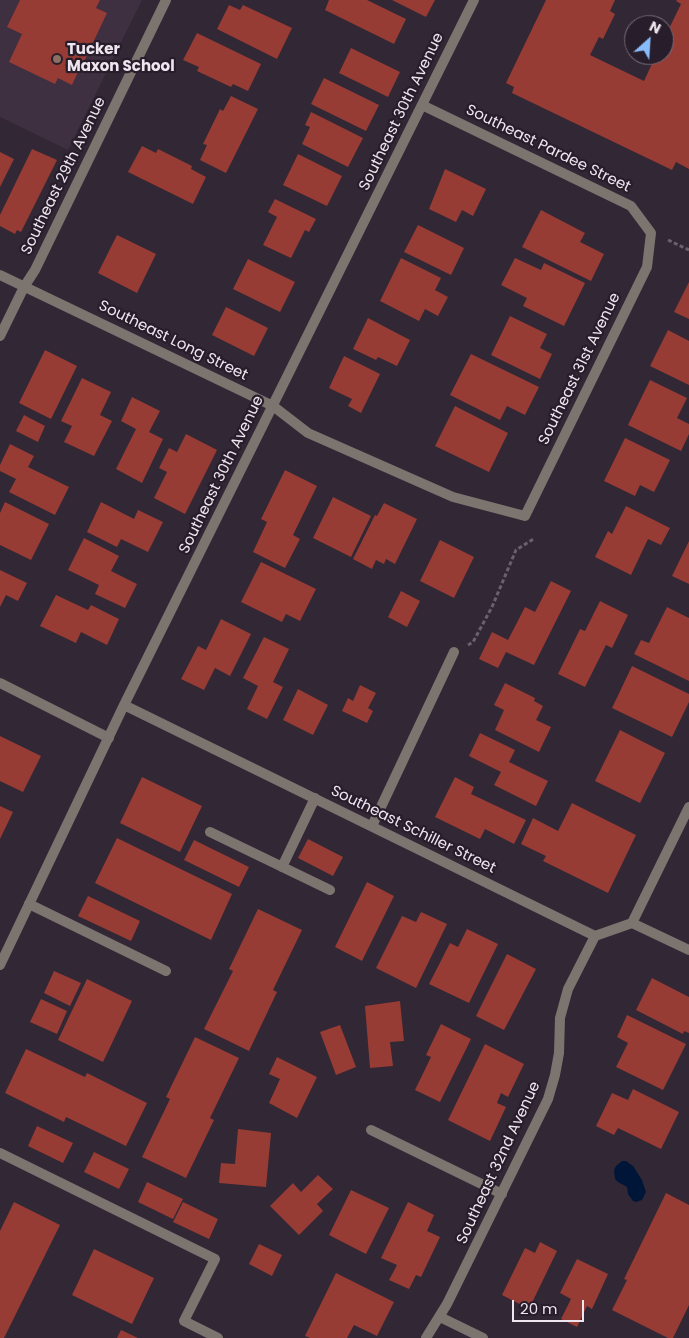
<!DOCTYPE html>
<html>
<head>
<meta charset="utf-8">
<style>
  body { margin:0 }
  #map { position:relative; width:689px; height:1338px; overflow:hidden; background:#322734; font-family:Poppins,sans-serif }
  canvas { display:block }
  .north { position:absolute; left:624px; top:15px; width:50px; height:50px; box-sizing:border-box; background:#281d2a; border:1px solid #776d79; border-radius:50%; rotate:26deg; font-size:14px; font-weight:700; line-height:20px; text-align:center; color:#ede6ef }
  .north::after { content:''; display:block; margin:auto; width:18px; height:22px; background:#87bbfb; clip-path:polygon(50% 0,100% 100%,50% 72%,0 100%) }
  .scale { position:absolute; left:512px; top:1300px; width:72px; height:22px; box-sizing:border-box; border:2px solid #ede6ef; border-top:0; padding-left:6px; font-size:15px; line-height:18px; white-space:nowrap; color:#ede6ef; -webkit-text-stroke:4px #281d2a; paint-order:stroke }
</style>
</head>
<body>
<div id="map">
<canvas width="689" height="1338"></canvas>
<div class="north">N</div>
<div class="scale">20 m</div>
</div>
<script>
const ctx = document.querySelector('canvas').getContext('2d');
ctx.lineJoin = 'round';
function fill(path, color) {
  ctx.fillStyle = color;
  ctx.fill(path, 'evenodd');
}
function poly(rows) {
  const path = new Path2D();
  for (const r of rows) {
    path.moveTo(r[0], r[1]);
    for (let i = 2; i < r.length; i += 2) path.lineTo(r[i], r[i + 1]);
  }
  return path;
}
function strokePath(path, color, width, dash) {
  ctx.strokeStyle = color;
  ctx.lineWidth = width;
  ctx.lineCap = dash ? 'butt' : 'round';
  ctx.setLineDash(dash || []);
  ctx.stroke(path);
}
function write(font, color, halo, rows, align = 'center') {
  ctx.font = font + ' Poppins,sans-serif';
  ctx.lineWidth = 4.5;
  ctx.setLineDash([]);
  ctx.textBaseline = 'middle';
  ctx.strokeStyle = halo;
  ctx.fillStyle = color;
  for (const [text, x, y, turn = 0] of rows) {
    ctx.save();
    ctx.translate(x, y);
    ctx.rotate((+turn || 0) * Math.PI / 180);
    ctx.textAlign = isNaN(turn) ? turn : align;
    if (halo) ctx.strokeText(text, 0, 0);
    ctx.fillText(text, 0, 0);
    ctx.restore();
  }
}
const built = poly([
  [0,0,142,0,68,150,0,117]
]);
const water = poly([
  [622,1161,626,1161,633,1166,642,1180,646,1192,642,1200,636,1202,633,1201,628,1194,627,1187,618,1182,615,1179,614,1170,616,1166]
]);
const building = poly([
  [20,0,100,0,96,8,107,13,82,66,68,59,65,66,78,72,72,85,58,78,55,84,9,62,22,34,7,27],
  [329,0,367,0,406,19,394,44,325,10],
  [392,0,435,0,426,17],
  [546,0,615,0,610,11,615,14,603,39,599,37,590,55,644,81,656,55,664,55,664,39,681,4,676,1,677,0,689,0,689,169,676,162,672,170,512,93,514,87,506,83],
  [229,5,240,10,243,5,292,28,277,59,217,29],
  [197,33,261,64,248,91,233,84,231,87,197,71,199,67,183,60],
  [351,48,400,72,388,97,339,73],
  [324,78,379,105,366,131,311,104],
  [231,96,258,109,226,173,200,160,207,145,203,144,220,109,223,111],
  [311,112,363,138,348,167,302,144,310,127,305,125],
  [142,146,156,153,158,149,192,166,191,169,206,177,193,204,128,172],
  [32,149,57,160,21,232,17,230,15,234,0,226,0,215],
  [0,152,14,159,0,187],
  [298,154,342,176,327,206,283,185],
  [445,169,486,189,473,216,462,210,456,222,429,209],
  [275,199,316,219,309,232,305,230,291,258,263,245,277,217,268,212],
  [541,210,585,233,580,242,604,254,591,281,522,247],
  [418,225,464,248,451,275,404,252],
  [117,235,156,254,137,293,98,273],
  [401,258,441,278,435,290,448,297,438,316,425,309,419,321,380,301],
  [515,258,541,270,544,263,585,283,564,326,523,306,527,298,501,285],
  [248,259,295,282,280,312,233,289],
  [689,282,689,319,674,312],
  [226,307,268,328,254,356,212,335],
  [510,316,547,334,540,348,552,354,540,379,491,355],
  [368,318,410,340,397,366,378,357,376,360,353,349],
  [668,330,689,341,689,385,650,366],
  [45,350,77,366,51,419,19,403],
  [471,354,539,387,525,415,507,406,500,420,450,395],
  [344,356,380,374,361,413,348,406,352,399,329,388],
  [82,378,111,392,100,415,112,421,94,456,64,442,72,426,61,421],
  [650,380,687,398,677,418,689,424,689,434,681,451,628,425],
  [132,397,160,411,149,432,163,439,142,483,116,469,136,429,121,421],
  [455,406,508,433,489,472,435,446],
  [24,415,45,426,38,442,16,431],
  [186,434,217,450,185,514,154,498,167,472,159,468,169,448,177,452],
  [625,438,670,460,654,492,640,485,635,496,604,481],
  [10,444,34,456,28,467,69,487,55,515,9,492,16,479,0,471,0,465],
  [285,470,317,486,293,535,300,539,285,568,253,552,267,522,261,519],
  [333,497,371,516,351,557,313,538],
  [5,502,49,524,31,560,0,545,0,513],
  [101,502,134,519,138,510,163,522,148,552,121,539,117,547,87,532],
  [384,503,417,519,395,564,386,559,384,564,376,560,372,569,353,559,375,515,377,516],
  [626,506,670,528,661,545,648,539,631,575,595,557,608,531,612,534],
  [84,538,119,556,111,571,137,584,125,608,95,594,99,585,68,570],
  [440,540,474,557,454,598,420,581],
  [689,541,689,584,672,576],
  [261,562,316,589,300,621,286,614,282,622,241,602],
  [0,570,27,583,18,601,6,595,0,607],
  [551,581,571,591,534,665,506,652,498,668,479,659,492,632,508,640,525,607,535,612],
  [401,591,420,601,407,627,388,617],
  [56,595,88,610,91,605,119,619,107,645,81,632,76,643,40,626],
  [600,601,628,615,612,648,606,645,585,687,558,674,580,629,585,631],
  [667,607,689,618,689,681,634,654,641,640,649,643],
  [221,619,251,634,230,676,215,668,204,690,181,679,198,646,206,650],
  [264,637,289,649,273,682,283,687,267,719,247,709,258,686,243,678],
  [632,666,689,694,689,702,672,737,612,708],
  [505,683,535,698,534,701,543,706,536,720,551,727,539,752,495,730,504,710,494,705],
  [360,685,376,693,368,708,373,711,367,723,342,711,348,698,353,701],
  [298,689,328,705,313,735,283,720],
  [620,730,665,753,640,803,595,781],
  [480,733,515,750,509,762,548,781,536,806,494,785,501,772,469,756],
  [0,736,41,756,23,792,0,781],
  [142,777,202,806,180,852,120,823],
  [455,777,474,787,471,794,526,820,514,844,485,829,480,839,435,817],
  [572,803,636,835,608,893,543,861,546,856,521,844,533,818,558,831],
  [0,806,13,812,0,839],
  [117,838,232,894,211,940,95,883],
  [308,839,343,857,333,876,298,858],
  [194,840,249,867,239,887,184,860],
  [367,882,394,896,362,961,335,947],
  [88,896,140,921,131,941,78,916],
  [258,909,302,930,273,990,277,992,249,1051,204,1029,233,971,229,969],
  [421,912,447,924,416,988,376,968,402,916,416,922],
  [467,929,498,944,469,1003,429,984,450,943,458,947],
  [507,954,536,969,504,1030,476,1016],
  [54,971,81,983,70,1006,44,993],
  [652,978,689,997,689,1033,684,1031,683,1034,636,1010],
  [87,979,132,1001,103,1062,58,1040],
  [41,999,67,1011,57,1034,30,1022],
  [400,1001,404,1041,390,1042,393,1066,370,1068,365,1006],
  [627,1015,686,1044,663,1090,616,1067,628,1043,617,1037],
  [441,1024,471,1039,440,1102,415,1090,431,1057,426,1055],
  [340,1025,356,1067,336,1075,320,1032],
  [195,1037,239,1058,210,1118,214,1120,186,1178,142,1157,170,1099,166,1097],
  [485,1044,524,1064,508,1097,501,1093,497,1103,506,1107,490,1141,448,1120],
  [26,1049,85,1077,87,1073,147,1103,126,1146,66,1117,64,1122,5,1093],
  [277,1057,317,1077,297,1118,269,1103,280,1079,269,1074],
  [633,1089,679,1112,661,1149,618,1128,614,1135,596,1126,612,1093,628,1100],
  [37,1126,73,1143,63,1163,28,1146],
  [238,1129,271,1133,266,1187,219,1183,221,1163,235,1164],
  [94,1152,129,1169,119,1189,84,1172],
  [318,1175,333,1189,317,1204,323,1211,299,1235,270,1206,293,1183,301,1192],
  [147,1182,183,1199,173,1219,138,1202],
  [351,1190,389,1208,366,1254,329,1235],
  [666,1193,689,1205,689,1305,673,1338,668,1338,612,1310,627,1280,624,1279],
  [14,1202,60,1225,4,1338,0,1338,0,1231],
  [183,1202,218,1219,209,1239,173,1222],
  [408,1202,434,1215,427,1231,440,1237,421,1277,416,1275,409,1289,389,1280,397,1265,381,1258],
  [540,1242,557,1251,529,1309,502,1295,525,1248,535,1253],
  [259,1244,282,1255,272,1276,249,1264],
  [94,1249,154,1278,132,1324,72,1295],
  [577,1259,608,1274,592,1309,587,1306,577,1327,561,1319,571,1299,560,1293],
  [336,1273,394,1302,377,1336,354,1325,347,1338,310,1338,305,1336],
  [121,1330,138,1338,117,1338]
]);
const path = poly([
  [668,240,689,250],
  [468,645,473,642,492,607,516,550,535,538]
]);
const service = poly([
  [0,683,109,738],
  [210,832,330,890],
  [282,867,315,798],
  [29,904,166,971],
  [0,1153,215,1259,184,1321,218,1338]
]);
const minor = poly([
  [0,275,273,406,308,433,453,497,525,516,647,267,651,233,631,206,422,105],
  [0,336,24,287,35,270,166,0],
  [124,705,595,936,632,923,689,950],
  [372,826,454,652],
  [632,923,689,807],
  [0,965,124,705,474,0],
  [371,1130,502,1194],
  [440,1317,483,1338],
  [426,1338,447,1304,548,1099,555,1075,559,1053,560,1018,568,989,595,936]
]);
const markers = [
  [57,59,5,"#8d6e63"]
];
const poiNames = [
  ["Tucker",67,50],
  ["Maxon School",67,67]
];
const streetNames = [
  ["Southeast 30th Avenue",402,112,-64],
  ["Southeast Pardee Street",548,149,26],
  ["Southeast 29th Avenue",64,176,-64],
  ["Southeast Long Street",173,341,26],
  ["Southeast 31st Avenue",580,369,-64],
  ["Southeast 30th Avenue",222,475,-64],
  ["Southeast Schiller Street",413,830,26],
  ["Southeast 32nd Avenue",499,1163,-65]
];
fill(built, '#3e2f41');
fill(water, '#001638');
fill(building, '#973b35');
strokePath(path, '#6b616d', 3, [4, 2.5]);
strokePath(service, '#7c746f', 10);
strokePath(minor, '#7c746f', 10);
for (const [x, y, r, color] of markers) {
  const dot = new Path2D();
  dot.arc(x, y, r, 0, 2 * Math.PI);
  ctx.fillStyle = color;
  ctx.fill(dot);
  strokePath(dot, '#281d2a', 2);
}
write('bold 15px', '#ede6ef', '#281d2a', poiNames, 'left');
write('15px', '#ede6ef', '#281d2a', streetNames);
</script>
</body>
</html>
